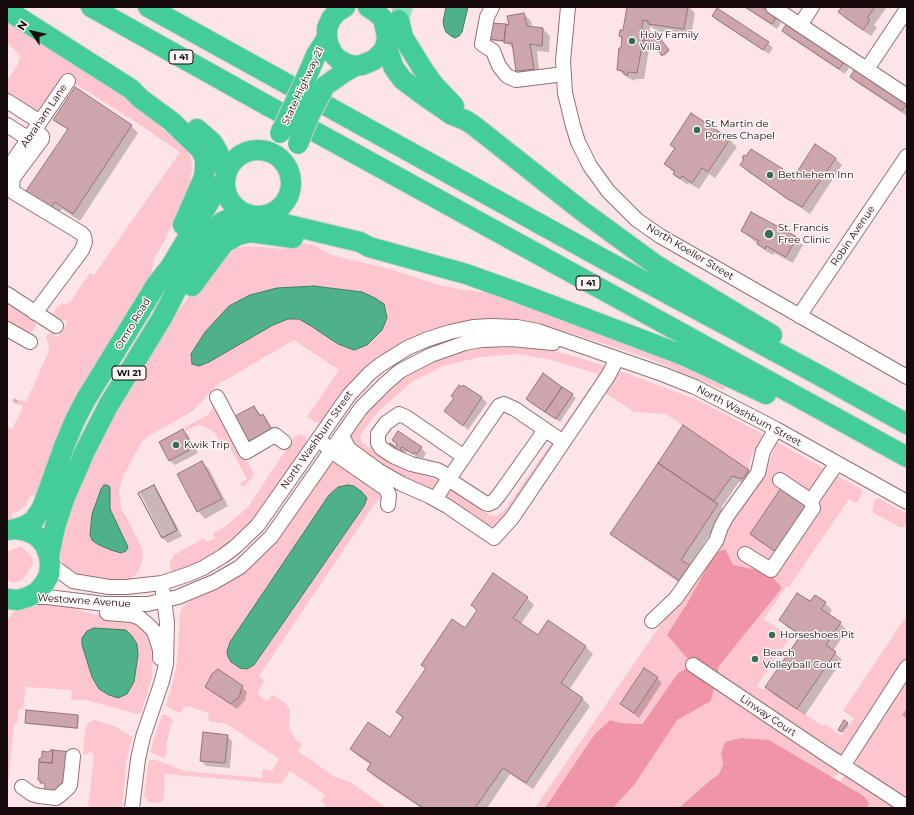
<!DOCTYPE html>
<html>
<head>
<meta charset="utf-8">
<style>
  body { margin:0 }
  #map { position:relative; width:914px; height:815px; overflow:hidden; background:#fce4e8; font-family:Montserrat,sans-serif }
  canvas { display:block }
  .frame { position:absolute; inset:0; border:8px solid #160a0c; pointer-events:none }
  .north { position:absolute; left:12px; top:12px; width:40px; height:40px; -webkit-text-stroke:3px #fef6f7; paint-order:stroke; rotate:304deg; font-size:11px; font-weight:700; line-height:16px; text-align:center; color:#160a0c }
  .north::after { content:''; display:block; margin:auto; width:14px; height:18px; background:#160a0c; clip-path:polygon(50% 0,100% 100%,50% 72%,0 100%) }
</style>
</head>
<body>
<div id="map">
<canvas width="914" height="815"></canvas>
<div class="frame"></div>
<div class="north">N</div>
</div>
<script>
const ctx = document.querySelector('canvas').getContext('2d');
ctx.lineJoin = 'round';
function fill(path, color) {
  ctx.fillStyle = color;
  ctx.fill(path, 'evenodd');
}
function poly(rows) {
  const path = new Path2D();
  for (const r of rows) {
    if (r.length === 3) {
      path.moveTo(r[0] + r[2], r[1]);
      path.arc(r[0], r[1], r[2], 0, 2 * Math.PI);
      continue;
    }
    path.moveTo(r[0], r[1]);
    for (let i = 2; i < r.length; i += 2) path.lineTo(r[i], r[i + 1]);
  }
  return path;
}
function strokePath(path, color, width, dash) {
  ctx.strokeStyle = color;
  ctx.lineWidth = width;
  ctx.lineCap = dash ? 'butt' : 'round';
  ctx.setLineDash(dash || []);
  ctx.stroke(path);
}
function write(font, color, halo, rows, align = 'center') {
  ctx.font = font + ' Montserrat,sans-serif';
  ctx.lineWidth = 3;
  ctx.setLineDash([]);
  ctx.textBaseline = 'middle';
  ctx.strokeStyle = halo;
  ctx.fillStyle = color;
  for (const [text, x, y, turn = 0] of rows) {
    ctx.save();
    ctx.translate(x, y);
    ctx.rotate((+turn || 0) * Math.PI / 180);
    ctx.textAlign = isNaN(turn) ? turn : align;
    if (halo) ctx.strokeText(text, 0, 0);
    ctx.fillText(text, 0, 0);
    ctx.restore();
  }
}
const green = poly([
  [7,21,135,104,186,150,191,158,192,169,190,182,180,206,165,240,154,258,151,275,94,369,37,496,31,495,28,501,23,508,17,512,11,514,13,521,7,522,7,427,12,429,23,407,16,403,18,399,26,402,48,353,49,347,46,337,48,334,52,333,58,337,68,321,58,319,52,315,58,306,70,302,90,273,94,275,180,152,134,121,63,76,39,110,36,111,7,96,7,81,18,64,20,56,17,52,7,42],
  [287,242,313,245,331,255,390,269,442,286,488,293,576,324,728,383,723,390,647,358,574,334,540,325,515,322,406,343,322,423,315,422,307,417,339,370,294,340,217,385,193,411,147,437,142,442,123,476,119,491,121,508,143,550,142,562,138,571,135,576,130,579,115,581,81,576,71,571,65,566,60,558,59,541,91,455,160,335,223,251,228,255,237,248,246,246,285,249],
  [314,286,341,289,382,330,367,345,354,350,299,319,288,319,191,354,205,332,229,306,277,288],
  [104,485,110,493,110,509,119,530,125,538,91,528,91,524,96,500,101,490],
  [7,300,33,317,36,325,32,332,27,332,7,321],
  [495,345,536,346,580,358,605,366,605,374,510,512,497,526,493,527,487,524,446,496,374,463,351,445,349,435,364,415,385,392,405,376,423,366,465,349],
  [518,354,552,360,598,374,596,379,504,511,497,516,490,515,447,485,376,452,362,442,360,437,363,431,379,411,412,382,443,366,480,357],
  [621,371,700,401,763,434,750,459,749,470,666,414,634,412,604,392,613,378],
  [215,403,254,474,245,486,240,485,240,483,247,479,226,440,220,443,215,433,204,426,197,425,186,431,184,428,209,414],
  [300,434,305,437,308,444,262,510,240,535,207,559,176,573,171,570,169,563,174,555,204,538,206,542,215,538,213,533,223,528,239,515,248,507,295,436],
  [777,442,863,490,858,502,856,503,849,499,789,587,787,586,764,619,790,637,757,686,763,690,765,687,823,726,825,724,842,736,854,718,843,711,907,615,907,660,850,747,845,754,840,756,838,774,835,777,721,753,723,764,719,774,708,782,679,808,613,808,635,784,677,719,711,701,719,666,781,588,768,572,733,565,725,550,668,635,693,665,678,673,641,724,620,723,610,720,594,735,545,808,535,808,659,627,677,606,727,526,761,480],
  [644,668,658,677,633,713,620,704],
  [337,460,383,489,385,503,378,499,259,676,263,679,264,682,257,694,267,701,272,696,275,696,285,703,290,709,289,728,297,741,302,744,298,751,335,777,350,782,387,808,324,808,326,805,321,801,325,795,290,771,281,784,165,774,164,798,161,802,158,803,148,802,144,796,149,760,156,760,185,771,262,778,263,769,272,771,279,759,225,723,211,722,209,720,208,713,187,706,184,707,180,713,170,709,166,705,171,689,176,668,178,649,180,612,186,603,219,586,248,568,259,559,283,533,331,462],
  [348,485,364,506,255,665,338,487],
  [878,498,907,514,907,523,904,527,899,527,872,512,874,501],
  [18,547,21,547,29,553,32,557,33,564,22,580,14,583,7,580,7,552],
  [36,604,64,605,92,614,128,618,148,631,153,649,152,677,141,713,136,714,86,700,71,700,72,690,26,687,23,709,19,709,17,723,14,723,7,794,7,620,16,609],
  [137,644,138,655,134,682,127,694,99,689,92,677,82,645],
  [907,675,907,804,860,770,856,763,856,755],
  [162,715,167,715,169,718,174,720,171,724,166,746,167,753,164,758,154,754,150,751],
  [95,720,116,727,132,737,126,764,122,808,88,808,94,755,91,752,83,755,85,730,88,723],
  [845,773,901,808,867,808,869,803,864,796,841,782]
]);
const forest = poly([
  [725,549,733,565,768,572,782,588,719,666,711,701,677,720,635,784,613,808,545,808,594,735,610,720,620,723,642,724,678,673,693,665,667,635,688,602,715,553],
  [741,738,769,740,864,796,869,803,867,808,679,808,708,782,719,774,723,764,721,753,725,742]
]);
const water = poly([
  [446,7,468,7,462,32,459,36,455,38,451,36,446,32,444,27,443,22,446,7],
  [314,286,362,292,375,298,384,304,387,318,382,330,367,345,354,350,338,344,311,326,299,319,288,319,273,325,209,362,199,366,192,364,191,354,205,332,229,306,250,295,277,288,314,286],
  [104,485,107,485,110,487,110,509,128,547,126,551,121,553,111,550,97,544,92,540,90,535,92,514,101,489,104,485],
  [348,485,354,486,362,492,367,498,364,506,254,665,247,669,240,668,231,662,228,657,227,652,230,642,329,495,338,487,348,485],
  [94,628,126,630,132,636,137,644,138,655,134,682,127,694,118,698,109,695,99,689,92,677,82,645,82,638,87,631,94,628]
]);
const shadow = poly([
  [628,7,689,7,695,13,691,36,656,31,652,27,650,27,649,33,657,36,669,52,664,56,654,43,648,42,650,44,644,79,635,79,635,81,626,77,619,70,623,40,620,36,624,31],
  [744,7,760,7,776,18,781,23,777,29],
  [843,7,887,7,874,25,877,28,871,36,846,19,839,12],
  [524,14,531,21,532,27,543,29,550,36,549,52,537,51,540,76,524,78,517,71,514,49,505,42,490,40,489,39,490,24,510,26],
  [713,16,768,43,773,48,769,54,718,21],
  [787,25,844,63,849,68,845,74,788,36,783,31],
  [856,70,907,105,907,116,856,82,851,77],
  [55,120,131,126,138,133,80,221,62,209,58,214,34,198,27,191,68,130],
  [730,140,737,147,715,178,709,174,699,189,689,183,688,185,681,180,665,164,675,149,671,145],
  [835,158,842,165,810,214,748,172,741,165,745,159,782,170,789,177,789,179,794,182],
  [742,231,796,238,803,245,793,263,774,253,773,255,766,251],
  [463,386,482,398,487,403,468,430,458,421],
  [562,388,576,398,560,422,532,404,527,399],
  [14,398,18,401,16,404,13,401],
  [254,407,262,416,263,415,268,421,277,436,255,448],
  [684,427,748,470,755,477,749,486,739,482,721,508,725,512,689,566,687,588,619,541,612,534],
  [183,430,188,435,198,453,175,465,169,460],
  [398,445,421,448,426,453,423,459,420,457,419,458,407,451,405,454,407,457,396,448],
  [202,462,209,469,228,506,205,519,198,511],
  [153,486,158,491,182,536,168,543,163,538,140,493],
  [807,507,781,556,756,539,751,534],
  [815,596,825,603,832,610,829,615,840,623,847,630,833,651,842,660,805,715,773,694,766,687,801,636,787,627,780,620,811,603],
  [527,598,534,605,521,624,538,636,548,621,586,647,593,654,569,690,583,699,590,706,533,789,510,774,487,808,421,808,375,777,368,770,371,765,358,756,351,749,390,738,404,719,397,712,426,669,422,665,465,629],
  [657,678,662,683,639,718,621,704],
  [207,687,242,687,247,692,245,698,246,699,237,709,212,692],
  [907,708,907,719,902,715],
  [78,715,79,717,78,729,28,724,26,723],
  [847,723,849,725,843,733,840,731],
  [227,736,232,741,230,768,206,766,201,760]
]);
const building = poly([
  [627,7,688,7,684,29,648,24,648,21,643,20,641,34,644,36,637,73,628,72,628,75,624,74,624,72,622,71,617,70,619,48,621,48,622,37,619,36,620,30,623,30,627,7],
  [745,7,762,7,776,17,772,24,745,7],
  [842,7,875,7,867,18,870,20,863,30,838,12,842,7],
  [717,8,769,42,763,50,712,16,717,8],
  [524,13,527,26,543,28,542,46,530,44,534,69,516,71,512,43,504,43,506,24,509,25,507,16,524,13],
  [489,23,506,24,504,41,487,39,489,23],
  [787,23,844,62,839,69,782,31,787,23],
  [641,31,656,33,669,50,662,56,652,42,643,40,644,36,641,34,641,31],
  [855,69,907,103,902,111,850,77,855,69],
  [75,87,132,125,73,214,55,202,51,208,26,191,68,129,53,120,75,87],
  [691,113,730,139,708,172,702,168,692,183,682,176,680,179,673,174,675,171,664,164,675,148,670,145,691,113],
  [815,144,836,158,802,207,786,198,740,165,744,159,742,158,744,155,746,156,751,149,783,169,781,173,794,181,797,176,795,175,815,144],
  [751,212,797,237,786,257,766,246,765,249,757,244,759,241,741,231,751,212],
  [543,373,562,387,545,412,526,399,543,373],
  [459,385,461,387,463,385,482,397,463,426,444,411,454,398,451,396,459,385],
  [562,387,573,394,556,419,545,412,562,387],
  [254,406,260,416,263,414,272,431,249,444,235,416,254,406],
  [683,425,749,470,742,479,732,476,714,501,658,463,683,425],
  [183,429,193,448,169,461,159,442,183,429],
  [398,431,422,447,417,454,414,452,413,454,402,447,400,449,403,451,399,456,387,448,390,443,396,447,397,444,392,440,398,431],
  [202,461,222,499,197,512,177,474,202,461],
  [658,463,718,504,681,560,691,566,680,581,610,534,658,463],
  [154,485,177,530,162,538,138,493,154,485],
  [154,485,177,530,162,538,138,493,154,485],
  [781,488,808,506,776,552,750,534,781,488],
  [493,573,528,597,513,618,538,635,548,620,586,646,561,683,583,698,526,783,503,768,475,808,423,808,367,770,371,763,350,749,368,722,390,737,403,717,396,712,426,668,421,665,452,619,465,628,477,610,471,605,493,573],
  [797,593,810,601,815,595,826,602,821,609,841,622,826,645,836,652,797,709,765,687,801,635,779,620,797,593],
  [644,668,658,677,634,713,620,704,644,668],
  [218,669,243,686,240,692,241,693,237,699,236,699,231,704,205,687,212,674,218,669],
  [26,710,78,715,77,728,25,723,26,710],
  [844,720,848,723,841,732,838,730,844,720],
  [203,732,228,735,225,763,200,761,203,732],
  [51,750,53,750,52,763,39,762,39,759,42,757,42,751,48,752,51,750],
  [53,750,71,752,62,790,44,794,45,783,40,783,40,780,38,780,39,762,52,763,53,750]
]);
const minor = poly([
  [492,7,487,17,482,44,493,51,499,66,507,76,516,80,564,74],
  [568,7,563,61,565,93,573,126,578,142,590,166,608,191,637,220,660,236,907,377],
  [773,7,907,96],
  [800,25,812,7],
  [867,69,907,9],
  [7,101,40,122],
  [7,125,29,139],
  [35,130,42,136,42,139,13,178,12,186,13,192,81,233,84,236,85,242,82,250,35,313],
  [7,170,68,81],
  [7,294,56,326],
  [799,316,907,156],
  [7,329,30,342],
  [217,397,246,452,275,435,284,442],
  [342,436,349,449,379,471,402,484,429,496,447,506,494,538,512,518,608,376,617,359],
  [324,444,331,451,386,489,389,495,388,505],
  [463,456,406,417,399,414,386,423,378,434,378,443,381,448,393,456,411,464,437,470,443,473,448,479,485,503,488,504,493,502,499,495,545,430],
  [435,499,499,406,504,404,515,409,563,442],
  [811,501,837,463],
  [745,554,771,570,813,508,811,501,780,480],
  [50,564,73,581,109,587,126,587,162,583,189,574,203,568,223,556,235,547,258,525,349,395,370,373,380,365,407,348,428,339,450,332,473,327,491,326,517,327,538,331,662,374,695,387,776,429,907,502],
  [28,597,47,597,105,604,148,604,178,597,214,582,240,567,271,537,361,408,385,384,400,371,431,355,465,343,481,340,511,339,553,343],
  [107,613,132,615,140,618,148,625,154,631,157,640,160,650,160,658],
  [652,621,676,598,716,541,721,527,727,516,758,473,763,451,776,429],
  [693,665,827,755,907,807],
  [843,766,907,667],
  [22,787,32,794,39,796,56,798,59,796,68,788,70,785,73,756],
  [132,808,138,759,143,737,162,681,166,664,167,622,163,592]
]);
const major = poly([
  [390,32,399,20,403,7]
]);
const highway = poly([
  [91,7,270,107,907,457],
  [148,7,605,260,813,372,907,424],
  [345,7,337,12,331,19,327,28,327,38,329,46,333,54,339,60,347,64,355,66,362,65,374,60,383,51,386,44,387,36,383,19,377,13,368,7],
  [7,10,131,89,141,99,171,121,199,148,202,152,205,160,205,168,204,177,183,225],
  [399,20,403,37,424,71,434,85,454,106],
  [386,44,393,66,396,71,403,80,423,95,452,115,465,120,473,125,582,211,656,265,772,335],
  [307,76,316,55,327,38],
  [325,86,343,73,355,66],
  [197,129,212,142,217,150,226,173],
  [258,183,33],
  [251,216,360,242,369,247,466,274,519,293,685,356,766,394],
  [192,286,224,243,238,235,250,232,293,238],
  [15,529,25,526,34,520,42,508,65,444,75,420,86,399,156,285,171,266,214,194,224,181],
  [49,556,55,527,65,497,85,451,108,406,162,318,181,281,204,243,215,228,222,222,242,213],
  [7,599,18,600,28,597,37,592,44,584,49,575,50,564,49,556,45,545,37,536,26,531,15,529,9,530]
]);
const highwayBridge = poly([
  [280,133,284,126,307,76],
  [298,144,309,116,325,86]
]);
const markers = [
  [632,41,4,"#346d54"],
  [697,130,4,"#346d54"],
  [770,175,4,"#346d54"],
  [769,234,5,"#346d54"],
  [176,445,4,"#346d54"],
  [772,635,4,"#346d54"],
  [755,659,4,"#346d54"]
];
const shields = [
  [181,57,24],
  [588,283,24],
  [129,373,34]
];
const shieldNames = [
  ["I 41",181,57],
  ["I 41",588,283],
  ["WI 21",129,373]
];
const poiNames = [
  ["Holy Family",640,35],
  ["Villa",640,47],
  ["St. Martin de",705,124],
  ["Porres Chapel",705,136],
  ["Bethlehem Inn",778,175],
  ["St. Francis",778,228],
  ["Free Clinic",778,240],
  ["Kwik Trip",184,445],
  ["Horseshoes Pit",780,635],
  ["Beach",763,653],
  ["Volleyball Court",763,665]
];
const streetNames = [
  ["State Highway 21",303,86,-65],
  ["Abraham Lane",44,116,-56],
  ["Robin Avenue",853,236,-56],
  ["North Koeller Street",690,252,31],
  ["Omro Road",133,324,-59],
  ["North Washburn Street",749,416,28],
  ["North Washburn Street",317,440,-55],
  ["Westowne Avenue",84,601,4],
  ["Linway Court",768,716,34]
];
fill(green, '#fdc6cf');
fill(forest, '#f095a7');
fill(water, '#4fb189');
strokePath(water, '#3e7f64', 1);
fill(shadow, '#0003');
fill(building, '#cca6ac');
strokePath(building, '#967479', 1);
strokePath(minor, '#927076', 16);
strokePath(major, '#d0cece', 20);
strokePath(highway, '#d0cece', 22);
strokePath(minor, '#fff', 14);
strokePath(major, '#8fe1c2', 18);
strokePath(highway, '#45cd99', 20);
strokePath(highwayBridge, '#d0cece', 22, []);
strokePath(highwayBridge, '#45cd99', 20);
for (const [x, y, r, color] of markers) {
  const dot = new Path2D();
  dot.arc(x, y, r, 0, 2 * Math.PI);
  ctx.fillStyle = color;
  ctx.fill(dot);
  strokePath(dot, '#fef6f7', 1.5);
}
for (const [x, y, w] of shields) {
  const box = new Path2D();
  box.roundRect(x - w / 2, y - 7, w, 14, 3);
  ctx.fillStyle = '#fef6f7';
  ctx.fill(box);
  strokePath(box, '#160a0c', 1);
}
write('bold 9px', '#160a0c', null, shieldNames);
write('10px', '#160a0c', '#fef6f7', poiNames, 'left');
write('10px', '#160a0c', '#fef6f7', streetNames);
</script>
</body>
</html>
